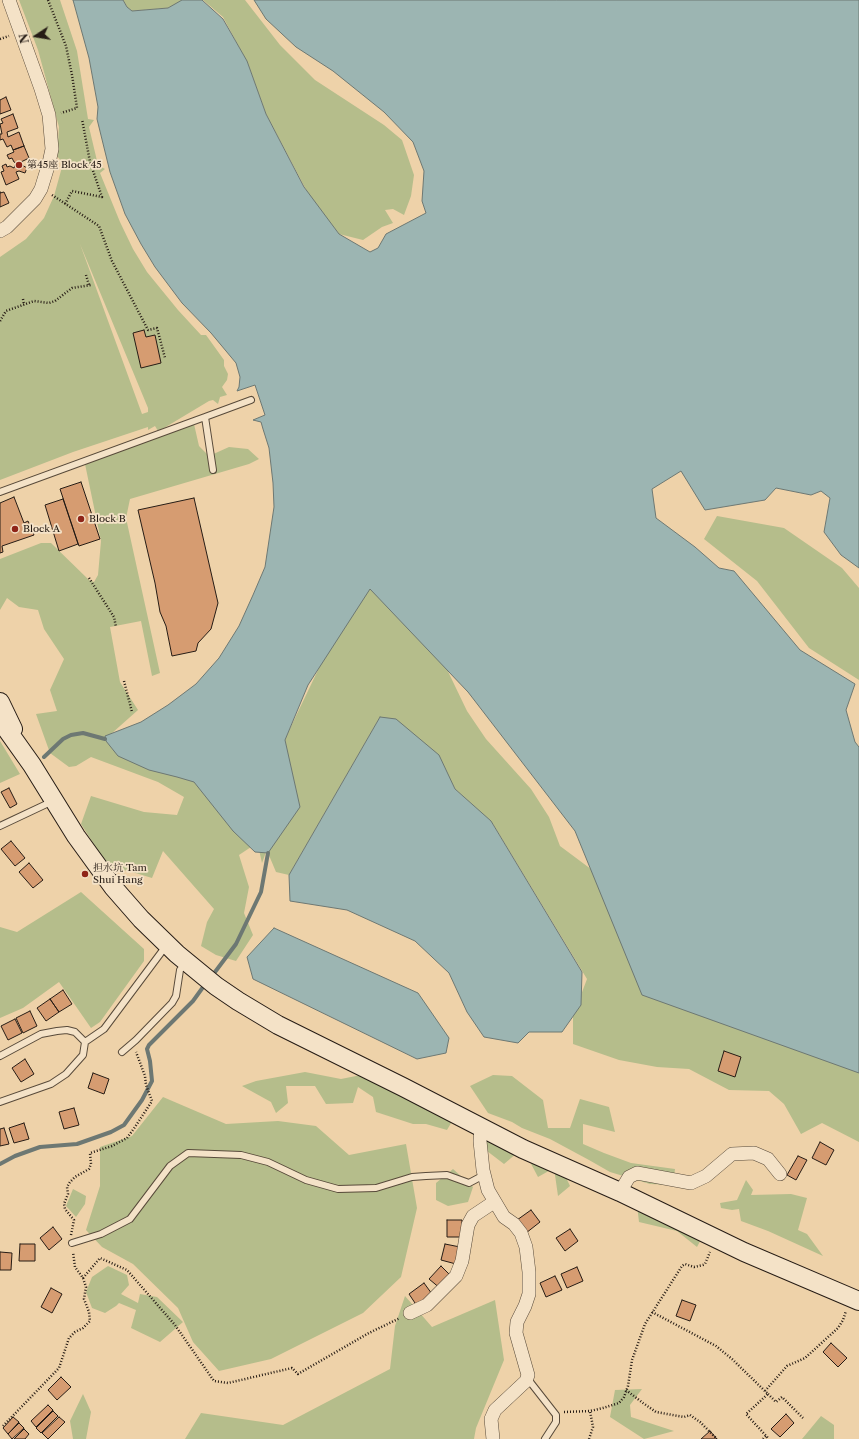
<!DOCTYPE html>
<html>
<head>
<meta charset="utf-8">
<style>
  body { margin:0 }
  #map { position:relative; width:859px; height:1439px; overflow:hidden; background:#eed2a9; font-family:"Libre Caslon Text",serif }
  canvas { display:block }
  .north { position:absolute; left:16px; top:16px; width:40px; height:40px; -webkit-text-stroke:3px #f4e2c7; paint-order:stroke; rotate:258deg; font-size:11px; font-weight:700; line-height:16px; text-align:center; color:#261c15 }
  .north::after { content:''; display:block; margin:auto; width:14px; height:18px; background:#261c15; clip-path:polygon(50% 0,100% 100%,50% 72%,0 100%) }
</style>
</head>
<body>
<div id="map">
<canvas width="859" height="1439"></canvas>
<div class="north">N</div>
</div>
<script>
const ctx = document.querySelector('canvas').getContext('2d');
ctx.lineJoin = 'round';
function fill(path, color) {
  ctx.fillStyle = color;
  ctx.fill(path, 'evenodd');
}
function poly(rows) {
  const path = new Path2D();
  for (const r of rows) {
    path.moveTo(r[0], r[1]);
    for (let i = 2; i < r.length; i += 2) path.lineTo(r[i], r[i + 1]);
  }
  return path;
}
function strokePath(path, color, width, dash) {
  ctx.strokeStyle = color;
  ctx.lineWidth = width;
  ctx.lineCap = dash ? 'butt' : 'round';
  ctx.setLineDash(dash || []);
  ctx.stroke(path);
}
function write(font, color, halo, rows, align = 'center') {
  ctx.font = font + ' "Libre Caslon Text","Noto Serif SC",serif';
  ctx.lineWidth = 3.5;
  ctx.setLineDash([]);
  ctx.textBaseline = 'middle';
  ctx.strokeStyle = halo;
  ctx.fillStyle = color;
  for (const [text, x, y, turn = 0] of rows) {
    ctx.save();
    ctx.translate(x, y);
    ctx.rotate((+turn || 0) * Math.PI / 180);
    ctx.textAlign = isNaN(turn) ? turn : align;
    if (halo) ctx.strokeText(text, 0, 0);
    ctx.fillText(text, 0, 0);
    ctx.restore();
  }
}
const green = poly([
  [19,0,60,0,77,51,88,119,94,120,89,127,98,165,105,169,100,173,120,222,133,249,147,272,178,310,201,335,206,335,224,360,224,366,228,374,227,380,222,387,227,395,220,397,218,404,213,400,209,401,159,431,194,424,199,446,209,456,229,447,248,449,259,459,249,464,130,499,126,518,160,673,152,676,141,621,110,627,120,682,138,710,111,734,124,749,283,743,319,668,339,604,382,573,442,659,467,711,486,739,531,789,549,817,560,846,611,884,859,1064,859,1142,822,1123,801,1134,784,1104,769,1091,729,1090,689,1069,657,1067,619,1060,573,1044,573,1016,587,979,493,824,455,789,441,761,380,717,289,875,276,872,268,853,273,833,262,863,258,845,251,847,239,855,249,887,244,913,253,935,236,961,216,955,201,946,207,922,214,909,163,851,152,878,129,871,109,868,81,824,91,796,144,812,177,815,184,797,158,782,91,757,76,766,69,767,50,753,36,714,57,711,50,690,64,659,44,629,38,610,19,607,7,598,0,610,0,559,41,543,51,543,89,580,94,582,98,575,101,541,85,464,158,431,155,426,148,430,148,427,73,452,0,480,0,257,26,239,44,218,54,196,62,167,62,162,57,156,59,127,38,50],
  [80,244,148,408,148,412,142,414],
  [123,0,186,0,168,8,132,11,128,8],
  [203,0,245,0,280,45,315,80,384,125,402,140,414,175,411,196,404,215,393,209,385,210,393,223,382,227,363,240,339,234,311,199,266,114,248,64,223,17],
  [717,516,784,528,842,568,859,588,859,680,809,648,757,581,704,539],
  [0,741,20,774,0,783],
  [81,892,144,949,144,961,100,1022,91,1028,59,982,23,1008,0,1018,0,927,17,932],
  [305,1072,341,1079,366,1074,454,1118,447,1130,426,1124,413,1124,376,1112,373,1097,358,1087,353,1103,326,1104,315,1086,286,1086,288,1103,276,1113,271,1102,242,1086,256,1081],
  [493,1075,512,1076,543,1100,548,1128,570,1128,580,1099,609,1107,615,1132,583,1124,583,1144,604,1153,631,1163,675,1169,673,1185,650,1184,610,1172,589,1160,550,1139,522,1128,512,1122,488,1113,470,1086],
  [163,1097,226,1124,278,1121,316,1126,349,1155,406,1144,417,1208,401,1277,363,1313,271,1359,219,1371,193,1342,178,1308,133,1264,102,1247,86,1230,100,1186,100,1147,132,1136],
  [493,1123,502,1127,504,1134,517,1153,504,1164,487,1151,487,1139],
  [529,1160,562,1169,570,1186,558,1196,554,1168,538,1177],
  [453,1169,473,1187,468,1202,448,1206,436,1200,436,1183],
  [746,1180,753,1190,751,1195,791,1194,807,1198,798,1230,807,1234,823,1256,768,1231,741,1221,739,1209,732,1210,721,1208,720,1203,737,1200],
  [73,1189,86,1196,85,1204,76,1217,66,1206],
  [637,1205,707,1228,697,1247,677,1231,639,1222],
  [108,1266,127,1275,129,1285,121,1294,138,1303,140,1294,157,1297,183,1322,160,1342,131,1328,136,1310,119,1303,116,1306,105,1313,92,1308,86,1292,92,1277],
  [405,1296,432,1327,495,1300,504,1360,476,1428,474,1439,185,1439,201,1413,283,1425,390,1369,395,1326],
  [642,1389,630,1405,631,1417,674,1431,644,1439,610,1417,615,1390],
  [83,1394,91,1412,86,1439,73,1439,70,1421],
  [821,1416,834,1425,834,1439,802,1439]
]);
const water = poly([
  [73,0,123,0,127,7,132,11,168,8,182,0,202,0,223,19,247,61,266,114,304,187,339,234,370,252,378,248,386,234,426,213,422,201,424,171,413,142,384,112,333,71,296,47,266,19,254,0,859,0,859,568,841,555,824,532,830,498,821,491,811,495,776,488,765,500,705,510,681,471,652,489,656,518,695,547,719,568,734,571,800,650,855,684,846,710,855,742,859,747,859,1073,642,995,575,831,468,692,370,589,308,685,285,740,300,807,268,853,255,852,233,831,194,782,177,777,149,770,118,756,106,741,105,736,141,722,168,705,196,684,219,658,239,626,253,595,265,567,274,507,273,483,269,448,263,429,261,422,253,420,265,415,255,385,237,391,239,387,240,377,236,363,211,333,182,303,155,267,141,244,125,214,110,172,97,119,98,107,89,58,73,0],
  [380,717,396,719,439,755,455,789,491,821,582,972,581,1005,562,1032,529,1032,518,1043,484,1037,467,1012,449,973,415,941,347,910,290,901,289,875,380,717],
  [274,928,418,993,449,1038,446,1053,417,1059,253,979,247,957,274,928]
]);
const stream = poly([
  [44,757,63,739,71,735,83,733,105,739],
  [212,976,236,944,261,892,268,853],
  [0,1164,15,1156,40,1147,77,1144,111,1132,124,1125,142,1100,152,1081,150,1061,147,1049,149,1045,193,1001,206,983]
]);
const building = poly([
  [6,97,11,110,0,114,0,100,6,97],
  [13,114,18,128,7,132,8,137,19,132,24,146,13,150,11,145,7,147,3,139,0,140,0,134,2,134,0,124,3,123,1,119,13,114],
  [24,146,29,158,21,162,22,165,27,168,25,173,19,171,16,172,19,179,6,185,1,172,4,171,2,166,6,164,7,167,10,166,14,168,16,163,14,162,12,158,9,159,7,155,14,152,13,150,24,146],
  [0,192,0,193,4,192,9,203,0,207,0,192],
  [144,330,146,337,155,335,161,363,141,368,133,333,144,330],
  [81,482,100,539,79,546,60,489,81,482],
  [14,497,24,523,28,521,34,535,2,546,3,552,0,553,0,503,14,497],
  [194,498,218,603,211,629,198,643,196,651,172,656,166,626,160,612,155,583,138,510,194,498],
  [63,499,78,544,59,551,45,505,63,499],
  [9,788,17,804,10,808,1,792,9,788],
  [11,841,25,858,15,866,1,849,11,841],
  [29,863,43,880,33,888,19,872,29,863],
  [63,990,72,1004,59,1012,50,999,63,990],
  [50,999,59,1012,46,1021,37,1008,50,999],
  [30,1011,37,1026,23,1033,16,1018,30,1011],
  [15,1019,22,1033,8,1040,1,1026,15,1019],
  [724,1051,741,1057,735,1077,718,1071,724,1051],
  [25,1059,34,1074,21,1082,12,1068,25,1059],
  [93,1073,109,1079,104,1094,88,1088,93,1073],
  [74,1108,79,1125,64,1129,59,1112,74,1108],
  [24,1123,29,1139,14,1143,9,1128,24,1123],
  [4,1128,9,1144,0,1146,0,1129,4,1128],
  [820,1142,834,1150,826,1165,812,1158,820,1142],
  [798,1156,807,1160,796,1180,787,1175,798,1156],
  [531,1210,540,1222,526,1233,517,1220,531,1210],
  [447,1220,462,1220,462,1237,447,1237,447,1220],
  [53,1227,62,1239,49,1250,40,1238,53,1227],
  [570,1229,578,1241,565,1251,556,1238,570,1229],
  [20,1244,35,1244,35,1261,19,1261,20,1244],
  [445,1244,460,1247,456,1264,441,1260,445,1244],
  [0,1252,12,1253,11,1270,0,1270,0,1252],
  [441,1266,452,1277,441,1289,429,1279,441,1266],
  [577,1267,583,1281,567,1288,561,1274,577,1267],
  [555,1276,562,1290,546,1297,540,1283,555,1276],
  [424,1283,432,1294,417,1306,409,1294,424,1283],
  [51,1288,62,1294,52,1313,41,1307,51,1288],
  [682,1300,696,1305,690,1321,676,1316,682,1300],
  [831,1343,847,1358,838,1367,823,1352,831,1343],
  [61,1377,71,1387,57,1400,48,1390,61,1377],
  [48,1405,53,1410,36,1427,31,1421,48,1405],
  [53,1411,58,1416,41,1433,36,1428,53,1411],
  [786,1414,794,1423,780,1437,771,1429,786,1414],
  [13,1417,19,1422,8,1434,3,1428,13,1417],
  [59,1417,65,1422,48,1439,42,1433,59,1417],
  [19,1423,24,1428,12,1439,8,1434,19,1423],
  [24,1429,29,1434,25,1439,14,1439,24,1429],
  [710,1431,717,1439,701,1439,710,1431]
]);
const path = poly([
  [48,0,66,46,72,75,77,108,61,113],
  [0,39,9,36],
  [52,195,99,226,112,261,148,330,157,328,165,358],
  [65,204,72,191,102,197,90,162,82,119],
  [86,275,89,285],
  [23,299,24,305],
  [0,321,6,311,34,301,49,303,55,301,72,288,91,285],
  [89,578,114,617,116,627],
  [124,681,132,712],
  [71,1235,74,1220,65,1209,64,1204,68,1194,67,1187,70,1182,75,1177,89,1169,91,1164,90,1153,112,1146,127,1138,135,1127,152,1101,146,1085,145,1076,136,1052],
  [83,1278,100,1258,127,1270,175,1325,214,1381,228,1383,292,1368,298,1374,369,1333,400,1318],
  [652,1312,716,1346,732,1359,768,1394,746,1414,769,1439],
  [626,1390,643,1403,656,1412,684,1417,690,1415,700,1422,717,1439],
  [765,1391,787,1366,805,1358,838,1328,843,1320,846,1311],
  [768,1394,776,1402,782,1397,803,1418],
  [564,1412,590,1411,603,1408,619,1403,624,1397,628,1386,632,1360,645,1324,682,1266,685,1264,694,1267,703,1265,705,1264,710,1252],
  [3,1426,59,1368,69,1338,75,1332,83,1328,90,1321,89,1312,84,1299,86,1287,83,1278,75,1267,73,1252],
  [589,1439,593,1427,590,1411],
  [763,1439,766,1436]
]);
const service = poly([
  [205,417,251,400],
  [0,492,205,417,213,470],
  [0,826,53,801],
  [122,1052,136,1040,172,1003,176,996,180,970,185,963],
  [0,1056,41,1034,57,1031,67,1030,75,1032,85,1042],
  [0,1102,51,1084,66,1074,83,1055,85,1042,104,1029,166,946],
  [72,1243,101,1234,130,1219,170,1166,188,1153,241,1155,268,1162,306,1180,338,1189,376,1188,412,1177,426,1176,447,1175,469,1183,484,1175],
  [528,1377,531,1383,556,1415,556,1422,545,1439]
]);
const minor = poly([
  [0,231,7,227,35,199,41,189,49,163,52,149,49,115,41,89,9,0],
  [481,1127,480,1141,483,1170,488,1190,504,1217,514,1224,521,1233,526,1247,529,1272,529,1294,525,1306,517,1322,516,1333,528,1375,526,1381,495,1410,491,1419,493,1439],
  [620,1192,629,1177,637,1173,691,1183,706,1176,732,1154,754,1153,768,1159,780,1174],
  [410,1313,427,1305,456,1276,462,1261,468,1225,473,1216,494,1202]
]);
const secondary = poly([
  [0,702,13,729],
  [0,720,32,765,76,836,113,887,141,919,177,954,216,986,238,1001,278,1025,403,1087,523,1149,620,1192,744,1252,859,1301]
]);
const markers = [
  [19,165,4,"#8f2418"],
  [81,519,4,"#8f2418"],
  [15,529,4,"#8f2418"],
  [85,874,4,"#8f2418"]
];
const poiNames = [
  ["第45座 Block 45",27,165],
  ["Block B",89,519],
  ["Block A",23,529],
  ["担水坑 Tam",93,868],
  ["Shui Hang",93,880]
];
fill(green, '#b5bd8b');
fill(water, '#9cb5b2');
strokePath(water, '#6d7873', 1);
strokePath(stream, '#6d7873', 4);
fill(building, '#d69c71');
strokePath(building, '#261c15', 1);
strokePath(service, '#584a3a', 8);
strokePath(minor, '#584a3a', 14);
strokePath(secondary, '#261c15', 20);
strokePath(path, '#261c15', 2.5, [1, 2]);
strokePath(service, '#f4e2c7', 6);
strokePath(minor, '#f4e2c7', 13);
strokePath(secondary, '#f4e2c7', 18);
for (const [x, y, r, color] of markers) {
  const dot = new Path2D();
  dot.arc(x, y, r, 0, 2 * Math.PI);
  ctx.fillStyle = color;
  ctx.fill(dot);
  strokePath(dot, '#f4e2c7', 1.5);
}
write('10px', '#261c15', '#f4e2c7', poiNames, 'left');
</script>
</body>
</html>
